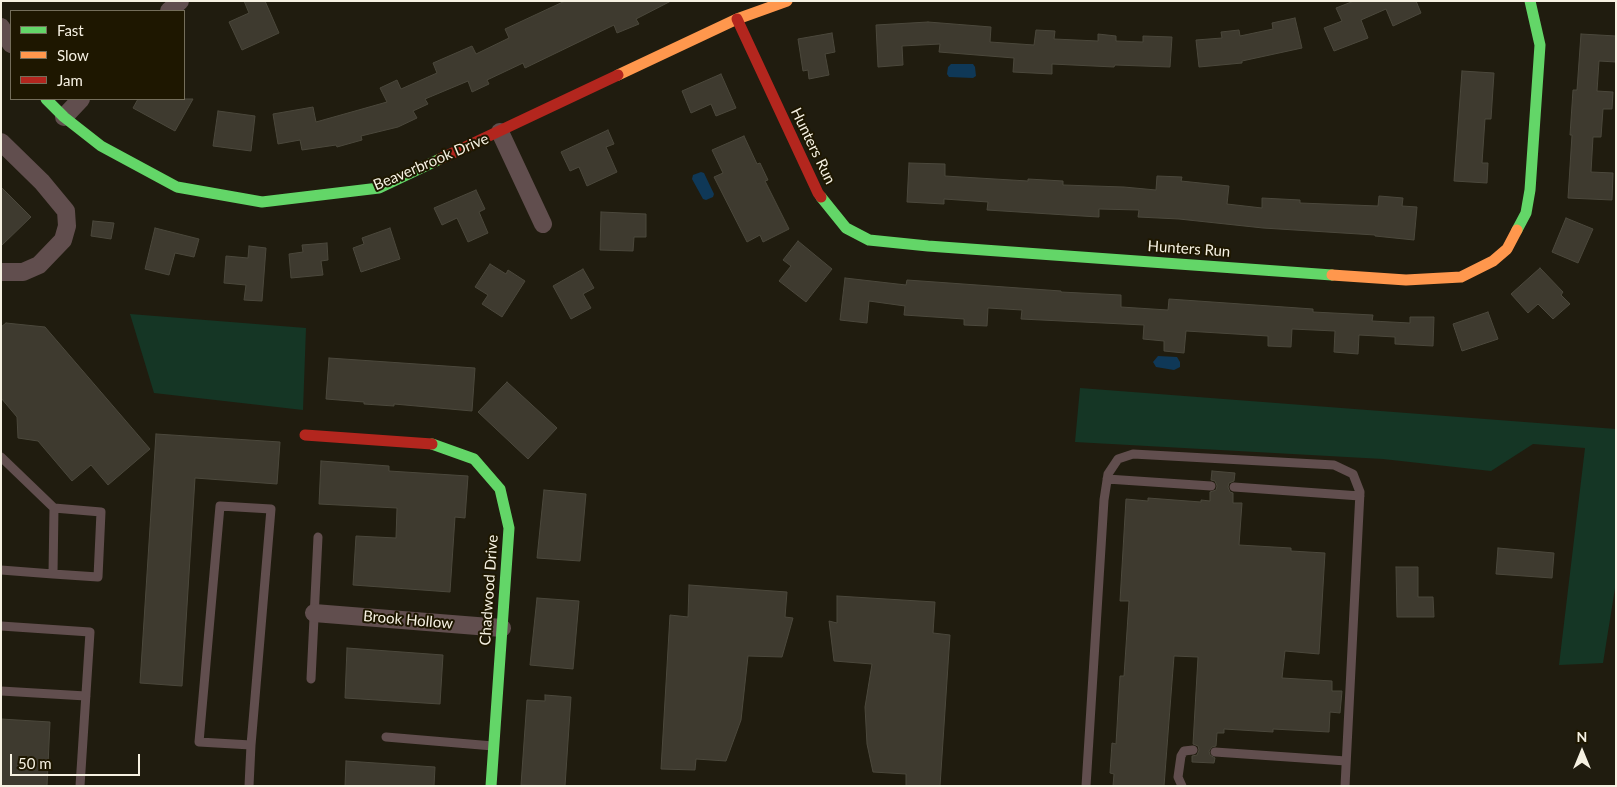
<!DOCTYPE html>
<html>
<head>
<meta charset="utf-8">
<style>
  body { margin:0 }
  #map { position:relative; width:1617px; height:787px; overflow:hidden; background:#201c0f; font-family:Lato,sans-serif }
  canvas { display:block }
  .frame { position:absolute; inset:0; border:2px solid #f6f1e2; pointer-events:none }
  .legend { position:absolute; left:10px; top:10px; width:175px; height:90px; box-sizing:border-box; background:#1e1700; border:1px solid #746e5a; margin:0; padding:6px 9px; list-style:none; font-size:15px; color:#f6f1e2 }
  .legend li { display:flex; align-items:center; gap:10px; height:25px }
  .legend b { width:25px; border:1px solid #746e5a }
  .north { position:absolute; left:1557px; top:727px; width:50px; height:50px; -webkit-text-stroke:4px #1e1700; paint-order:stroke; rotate:0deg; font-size:14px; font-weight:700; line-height:20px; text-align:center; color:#f6f1e2 }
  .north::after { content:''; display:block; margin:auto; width:18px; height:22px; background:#f6f1e2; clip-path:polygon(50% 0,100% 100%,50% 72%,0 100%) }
  .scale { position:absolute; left:10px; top:754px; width:130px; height:22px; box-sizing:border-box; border:2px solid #f6f1e2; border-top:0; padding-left:6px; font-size:15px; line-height:18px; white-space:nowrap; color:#f6f1e2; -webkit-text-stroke:4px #1e1700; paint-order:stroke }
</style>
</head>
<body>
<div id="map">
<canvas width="1617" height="787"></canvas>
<div class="frame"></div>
<ul class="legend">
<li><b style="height:6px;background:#63d668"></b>Fast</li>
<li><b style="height:6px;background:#ff974d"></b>Slow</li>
<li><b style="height:6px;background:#b3261e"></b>Jam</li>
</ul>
<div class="north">N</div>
<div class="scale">50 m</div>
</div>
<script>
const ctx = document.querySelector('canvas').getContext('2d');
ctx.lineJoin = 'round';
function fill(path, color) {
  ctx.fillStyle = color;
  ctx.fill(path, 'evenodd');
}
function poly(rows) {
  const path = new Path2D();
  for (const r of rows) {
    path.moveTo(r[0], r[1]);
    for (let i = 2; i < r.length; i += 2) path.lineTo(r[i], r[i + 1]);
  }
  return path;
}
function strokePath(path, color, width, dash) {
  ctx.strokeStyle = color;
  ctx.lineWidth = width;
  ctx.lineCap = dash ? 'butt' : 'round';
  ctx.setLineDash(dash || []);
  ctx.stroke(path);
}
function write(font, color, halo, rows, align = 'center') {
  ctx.font = font + ' Lato,sans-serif';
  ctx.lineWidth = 4;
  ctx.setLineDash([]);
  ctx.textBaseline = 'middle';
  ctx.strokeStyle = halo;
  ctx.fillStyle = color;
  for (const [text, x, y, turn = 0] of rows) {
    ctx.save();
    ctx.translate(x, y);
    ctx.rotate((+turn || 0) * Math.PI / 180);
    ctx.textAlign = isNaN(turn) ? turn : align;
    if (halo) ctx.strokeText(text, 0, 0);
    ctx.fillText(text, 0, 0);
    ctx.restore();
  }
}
const green = poly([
  [130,314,306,328,303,410,154,393],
  [1080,388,1616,429,1616,582,1603,663,1559,665,1585,448,1533,444,1491,471,1383,459,1075,442]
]);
const water = poly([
  [951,64,973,64,975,67,976,76,973,78,949,77,947,74,948,67],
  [701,172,704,173,714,194,713,197,706,200,703,199,692,179,693,175],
  [1158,356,1177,357,1180,362,1180,367,1174,370,1156,367,1153,362]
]);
const building = poly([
  [244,1,265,1,279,33,242,50,229,22,249,13,244,1],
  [565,1,671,1,636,19,639,24,617,33,614,25,525,68,523,63,487,80,489,84,472,92,468,81,425,99,428,104,413,111,417,118,398,127,361,136,362,140,337,147,336,145,302,150,300,140,278,144,273,114,313,107,316,122,387,102,380,88,397,80,401,89,437,73,433,63,472,46,476,54,509,38,505,29,565,1],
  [1354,1,1416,1,1421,13,1393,26,1386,9,1361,20,1368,38,1334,51,1324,28,1342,21,1336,8,1354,1],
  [1295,18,1302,48,1242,61,1242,63,1199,67,1196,40,1222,38,1221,32,1239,30,1240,36,1273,29,1272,23,1295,18],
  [928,22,991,27,990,42,1034,45,1036,30,1055,31,1054,39,1098,41,1098,34,1116,36,1116,41,1143,42,1143,36,1172,37,1170,67,1115,65,1114,67,1052,64,1052,74,1013,72,1014,58,939,52,940,44,902,46,903,65,878,67,876,25,928,22],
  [832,33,835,52,825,54,829,75,809,79,808,70,803,71,798,39,832,33],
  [1581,34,1616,36,1616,62,1599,61,1597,91,1613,92,1612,109,1603,109,1601,137,1593,137,1591,172,1613,173,1612,200,1568,198,1572,135,1570,135,1573,90,1577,90,1581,34],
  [1462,71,1494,73,1491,119,1485,119,1482,163,1488,163,1487,183,1454,181,1462,71],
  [721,74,736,108,716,116,711,104,691,113,682,91,721,74],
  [138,99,193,99,175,131,133,108,138,99],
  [218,111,255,116,251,151,213,146,218,111],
  [608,130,614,144,606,147,617,172,587,186,579,167,570,171,561,152,608,130],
  [744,136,757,164,760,163,768,180,765,181,789,229,763,242,760,235,747,242,714,177,723,173,712,150,744,136],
  [909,163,945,164,945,176,1028,181,1028,179,1063,181,1063,185,1124,187,1156,190,1157,176,1182,177,1181,181,1229,186,1227,204,1262,208,1262,198,1300,200,1300,203,1378,206,1379,196,1403,198,1402,206,1417,207,1414,240,1375,236,1375,235,1263,228,1179,219,1138,217,1139,210,1099,209,1099,217,1082,216,987,210,988,202,944,199,944,204,907,202,909,163],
  [1,187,31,217,1,246,1,187],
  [476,190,485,209,479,212,488,233,468,242,457,218,442,225,434,208,476,190],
  [601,212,646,214,646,237,634,237,633,251,600,250,601,212],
  [1566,218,1593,229,1578,263,1552,252,1566,218],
  [93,221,114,223,111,239,91,236,93,221],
  [155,228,199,239,194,257,175,253,169,275,145,269,155,228],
  [390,228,400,259,361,272,353,248,364,244,362,238,390,228],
  [798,241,832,269,806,302,779,281,791,266,783,260,798,241],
  [327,243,328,260,321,261,323,275,291,278,289,254,303,252,302,245,327,243],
  [249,246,266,248,262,301,244,300,246,285,224,283,226,256,248,258,249,246],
  [490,264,506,274,508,270,525,281,502,317,482,304,488,295,475,287,490,264],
  [1540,268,1563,292,1561,295,1570,304,1553,319,1538,304,1528,313,1511,294,1540,268],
  [583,269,594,288,583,294,591,308,571,319,553,286,583,269],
  [845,278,906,285,907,280,1061,291,1061,292,1121,295,1121,307,1168,310,1169,299,1313,309,1313,312,1373,315,1372,321,1410,323,1410,317,1434,317,1433,346,1395,344,1395,337,1359,335,1358,354,1334,352,1335,331,1292,329,1291,347,1268,346,1268,336,1186,331,1184,353,1164,351,1164,341,1143,339,1144,325,1021,319,1022,310,988,308,987,326,964,325,964,319,904,315,905,306,869,301,867,323,840,320,845,278],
  [1488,312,1498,339,1462,351,1453,324,1488,312],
  [6,323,45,327,150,449,108,485,91,465,72,481,38,441,18,438,17,417,1,398,1,327,6,323],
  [329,358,475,368,472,411,394,404,394,406,364,404,364,402,326,399,329,358],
  [507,382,557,428,528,459,478,412,507,382],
  [156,434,280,442,277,484,195,478,182,686,140,683,156,434],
  [321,461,389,466,389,471,468,476,465,518,455,517,450,592,353,585,356,536,396,538,397,508,319,504,321,461],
  [1212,471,1235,473,1234,481,1229,483,1228,487,1230,492,1233,493,1233,503,1242,503,1239,545,1291,548,1291,551,1325,553,1319,654,1285,651,1282,678,1332,681,1332,691,1342,691,1340,713,1330,712,1329,732,1273,729,1273,732,1224,729,1224,733,1217,733,1216,746,1212,747,1209,751,1210,755,1215,758,1214,763,1192,762,1192,756,1197,755,1199,750,1198,746,1193,744,1198,657,1174,656,1164,786,1113,786,1114,774,1110,773,1112,743,1116,744,1120,676,1124,676,1129,601,1120,601,1126,499,1148,501,1148,498,1201,502,1201,500,1210,501,1210,492,1216,490,1217,486,1215,481,1211,480,1212,471],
  [544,490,586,494,580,561,537,558,544,490],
  [1498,548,1554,553,1552,578,1496,574,1498,548],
  [1396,567,1418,567,1418,597,1433,597,1434,617,1397,617,1396,567],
  [689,585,787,592,785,617,793,618,782,657,748,656,741,720,726,761,696,759,695,770,661,769,670,615,688,617,689,585],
  [837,596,935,602,933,633,950,635,940,786,906,786,906,774,873,772,867,744,865,707,872,664,834,661,829,621,837,623,837,596],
  [537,598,579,601,573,669,530,665,537,598],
  [347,648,443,655,440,704,345,698,347,648],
  [545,695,571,697,565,786,521,785,527,700,545,701,545,695],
  [1,719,50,722,47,786,1,786,1,719],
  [346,761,435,767,434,786,345,786,346,761]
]);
const lane = poly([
  [1,457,54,508,53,574,1,570],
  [1107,479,1211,486],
  [1234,487,1360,496],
  [53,574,98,577,101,512,54,508],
  [1,626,90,632,80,786],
  [311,679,318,537],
  [1,691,86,696],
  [386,737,493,746],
  [1215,752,1346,761],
  [249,786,251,745,271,509,220,506,199,742,251,745],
  [1086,786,1104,500,1108,474,1118,459,1133,454,1334,465,1353,474,1360,492,1345,786],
  [1182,786,1178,777,1181,756,1184,751,1193,750]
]);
const street = poly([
  [169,11,180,1],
  [1,27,11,44],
  [64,117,81,99],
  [500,132,543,224],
  [1,142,42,182,66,211,67,226,63,240,39,265,23,272,1,272],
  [314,613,502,628]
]);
const fast = poly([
  [46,99,64,117,101,146,177,187,262,202,379,188,440,159],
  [821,197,846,228,869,240,928,246,1332,275],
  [1517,230,1526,213,1530,190,1540,45,1530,1],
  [432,444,474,459,500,489,509,528,491,786]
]);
const slow = poly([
  [618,75,737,19,787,1],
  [1332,275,1406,280,1461,277,1493,261,1507,249,1517,230]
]);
const jam = poly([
  [737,19,818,193,821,197],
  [440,159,618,75],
  [305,435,432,444]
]);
const streetNames = [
  ["Hunters Run",813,146,64],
  ["Beaverbrook Drive",431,162,-23],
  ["Hunters Run",1189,249,4],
  ["Chadwood Drive",489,590,-86],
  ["Brook Hollow",408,620,5]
];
fill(green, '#153625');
fill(water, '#0f3857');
fill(building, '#3e3a2f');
strokePath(building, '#4b483c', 1);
strokePath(lane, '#614e4e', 9);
strokePath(street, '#614e4e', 18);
strokePath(fast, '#63d668', 11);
strokePath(slow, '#ff974d', 11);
strokePath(jam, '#b3261e', 11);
write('15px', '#f6f1e2', '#1e1700', streetNames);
</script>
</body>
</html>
